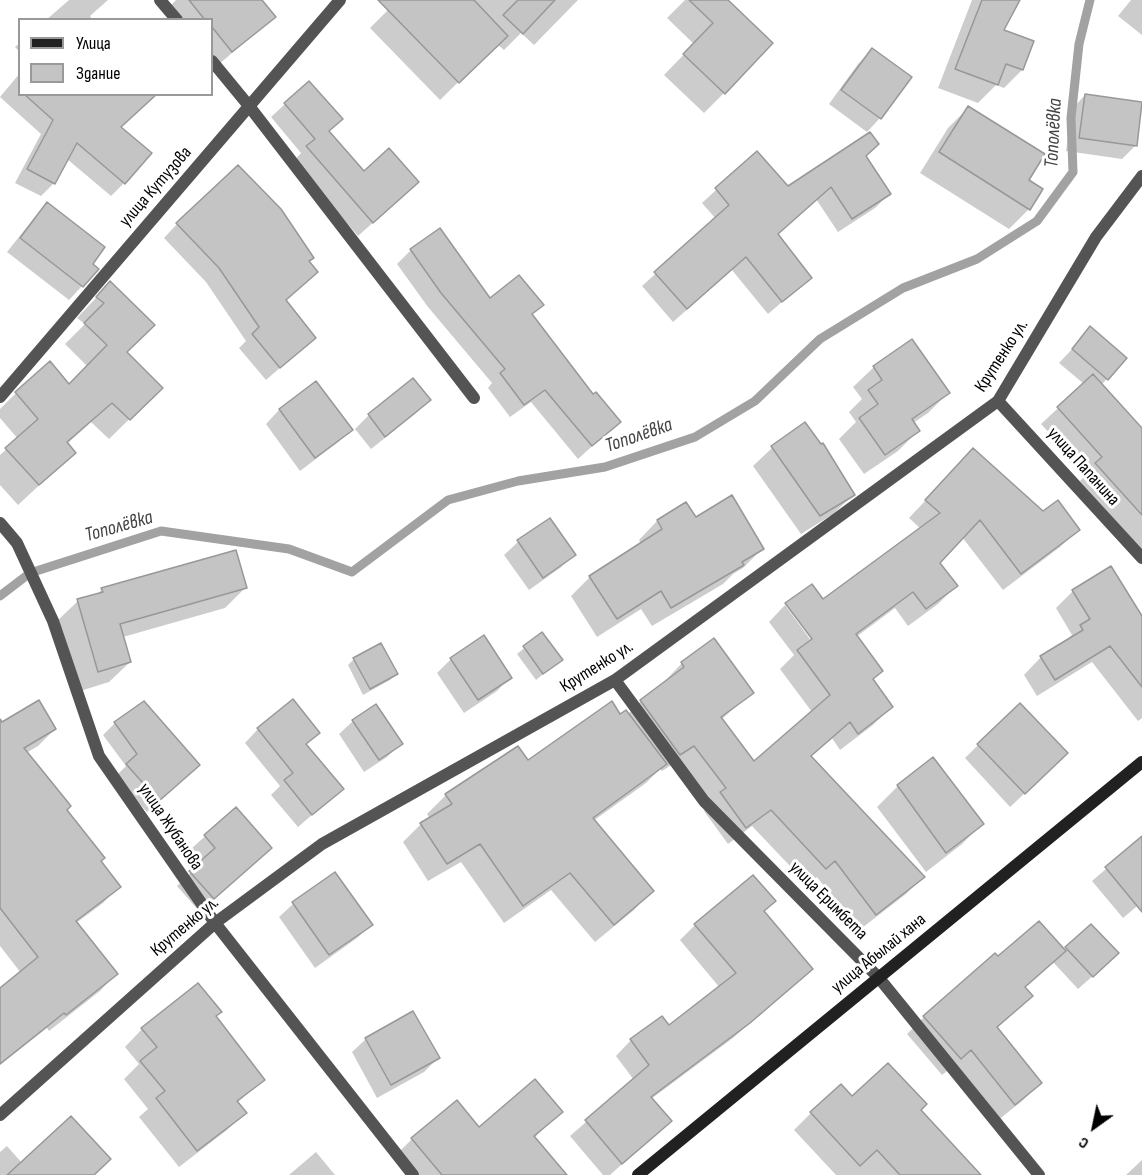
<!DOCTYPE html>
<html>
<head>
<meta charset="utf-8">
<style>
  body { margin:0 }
  #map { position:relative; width:1142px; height:1175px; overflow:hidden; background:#fff; font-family:"Sofia Sans Condensed",sans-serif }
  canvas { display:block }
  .legend { position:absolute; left:18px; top:18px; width:195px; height:78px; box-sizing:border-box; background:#fff; border:2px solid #999; margin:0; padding:8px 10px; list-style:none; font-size:18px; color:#000 }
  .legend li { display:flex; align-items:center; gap:12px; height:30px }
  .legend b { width:30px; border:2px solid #999 }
  .north { position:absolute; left:1064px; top:1097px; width:60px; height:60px; -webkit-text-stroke:4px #fff; paint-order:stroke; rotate:213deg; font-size:16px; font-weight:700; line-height:24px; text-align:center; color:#000 }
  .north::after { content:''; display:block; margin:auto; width:21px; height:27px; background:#000; clip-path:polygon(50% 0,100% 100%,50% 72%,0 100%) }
</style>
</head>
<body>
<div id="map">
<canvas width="1142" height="1175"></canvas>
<ul class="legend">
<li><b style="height:8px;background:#212121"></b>Улица</li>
<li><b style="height:16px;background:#c4c4c4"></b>Здание</li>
</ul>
<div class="north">С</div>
</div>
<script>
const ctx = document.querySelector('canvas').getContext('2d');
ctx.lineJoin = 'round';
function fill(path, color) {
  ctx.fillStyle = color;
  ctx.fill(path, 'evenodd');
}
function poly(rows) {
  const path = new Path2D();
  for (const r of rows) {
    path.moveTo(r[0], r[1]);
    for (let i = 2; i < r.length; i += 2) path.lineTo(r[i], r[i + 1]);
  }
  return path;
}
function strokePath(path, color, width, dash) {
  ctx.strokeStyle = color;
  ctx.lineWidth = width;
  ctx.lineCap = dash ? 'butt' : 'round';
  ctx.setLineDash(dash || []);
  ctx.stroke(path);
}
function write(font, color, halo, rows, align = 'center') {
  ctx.font = font + ' "Sofia Sans Condensed",sans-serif';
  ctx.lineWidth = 6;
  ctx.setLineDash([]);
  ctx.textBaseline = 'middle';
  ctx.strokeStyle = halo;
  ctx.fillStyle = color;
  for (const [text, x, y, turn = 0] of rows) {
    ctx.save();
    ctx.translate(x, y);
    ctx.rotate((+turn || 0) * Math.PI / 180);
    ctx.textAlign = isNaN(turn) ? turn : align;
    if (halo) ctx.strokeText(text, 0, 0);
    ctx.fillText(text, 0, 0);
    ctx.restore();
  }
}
const shadow = poly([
  [69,0,108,0,90,16,93,20,46,20],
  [176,0,260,0,274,17,218,65,212,57,212,20,181,20,170,6],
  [398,0,578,0,534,45,521,33,504,50,497,44,440,100,370,28],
  [685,0,726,0,724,93,704,113,664,75,694,44,667,18],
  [972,0,1018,0,1002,31,1032,42,1022,70,1004,88,996,85,978,103,938,88],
  [1131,0,1142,0,1142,35,1118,16],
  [20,43,20,52,15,47],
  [872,50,880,118,867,132,829,104,858,64],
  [20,73,20,94,148,94,120,128,124,183,111,196,67,159,54,183,41,196,15,183,41,134,0,97],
  [1085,95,1135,146,1122,159,1066,151,1072,109],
  [285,104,328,132,363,173,403,196,358,236,294,161,301,153,271,117],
  [968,108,1029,209,1009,229,920,173,948,128],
  [756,153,787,188,864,156,889,194,875,208,838,232,816,199,776,235,810,278,768,314,732,270,673,322,642,286,716,219,702,203],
  [47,204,91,264,82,286,69,300,7,252,34,218],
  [177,224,308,262,285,301,314,338,266,380,239,348,246,341,206,282,164,238],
  [439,230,490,300,542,305,531,315,593,396,619,422,578,459,531,402,510,417,488,388,492,383,428,307,397,264,411,250],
  [110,283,125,352,161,388,109,439,91,422,67,444,74,453,18,505,0,485,0,455,18,439,0,418,0,409,18,391,69,386,88,367,65,344,85,324,77,318],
  [1091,329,1107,379,1101,385,1142,429,1142,550,1080,481,1087,474,1041,424,1084,384,1059,363],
  [911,341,948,393,928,413,913,423,918,431,898,451,864,474,839,439,856,422,849,412,862,399,853,387,874,367],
  [413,380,429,400,415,414,371,449,355,429,369,415],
  [316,383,351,430,337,443,300,471,266,424,279,410],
  [805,424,852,496,833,514,801,534,753,466,772,448],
  [973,450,1043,513,1078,530,1060,547,1003,590,962,537,939,563,956,586,938,604,908,626,895,608,856,637,871,680,891,707,873,725,840,750,832,738,810,757,923,877,906,894,858,931,817,877,808,885,752,826,728,844,704,811,709,806,676,762,662,771,660,769,646,783,593,821,652,891,634,910,595,942,551,890,504,923,461,862,428,881,403,842,421,824,430,819,427,814,446,795,478,773,528,762,628,714,641,701,666,682,665,681,682,663,752,692,721,720,754,763,812,712,780,669,794,655,769,622,785,605,815,646,817,644,788,605,785,605,811,586,822,601,921,529,909,518],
  [549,520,574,555,560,568,529,590,504,555,518,542],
  [657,521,762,549,743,568,733,574,723,584,652,626,641,609,597,637,571,596,590,577,641,544,639,540],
  [245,588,225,608,123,637,130,662,109,682,77,692,57,621,78,601,96,596,102,589],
  [1073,591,1142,619,1142,718,1138,721,1092,662,1037,696,1024,675,1041,657,1063,643,1072,635,1056,608],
  [542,634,561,660,536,680,517,654],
  [483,637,510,677,497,691,464,713,437,673,451,659],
  [354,659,396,674,390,680,363,695,348,665],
  [353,721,401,744,387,757,364,772,339,734],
  [115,723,186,776,147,812,115,777,126,766,103,735],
  [0,725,55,729,38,746,26,753,119,886,103,903,76,923,116,974,100,991,49,1031,47,1028,0,1065,0,990,21,973,0,946],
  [258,729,318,732,305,745,342,789,298,827,271,795,280,786,245,743],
  [978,745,1053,767,1010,807,965,758],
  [933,759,982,824,962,844,926,872,877,807,898,786],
  [235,809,256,861,199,911,177,886,202,862,191,849],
  [1142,838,1142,902,1123,918,1092,881],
  [335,874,371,925,357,938,315,968,279,917,293,904],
  [762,912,811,969,733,1038,651,1099,670,1121,610,1175,603,1175,570,1136,634,1080,616,1056,631,1040,668,1027,720,988,680,940,695,925],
  [1091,926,1103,967,1078,989,1053,962,1024,988,1031,996,996,1029,1040,1083,1022,1101,997,1121,953,1066,942,1075,907,1034,924,1017,998,959,1064,951],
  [215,1017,263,1080,237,1103,245,1113,227,1130,179,1167,139,1117,148,1109,124,1079,139,1064,125,1047,142,1029],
  [366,1039,438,1058,424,1072,377,1098,352,1052],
  [852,1098,919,1110,979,1175,836,1175,794,1130,811,1113],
  [456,1102,479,1129,561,1112,534,1138,550,1175,408,1175,393,1158,412,1139],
  [7,1146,22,1163,90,1175,0,1175,0,1152],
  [316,1152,335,1175,289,1175],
  [1142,1160,1142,1175,1126,1175]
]);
const stream = poly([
  [0,596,30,573,161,531,289,549,352,572,448,500,518,481,605,467,695,437,755,401,820,339,903,288,977,259,1037,221,1073,172,1071,118,1079,44,1090,0]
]);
const building = poly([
  [189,0,262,0,276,17,232,52,212,27,212,20,205,20,189,0],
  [378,0,474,0,508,36,459,83,378,0],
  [518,0,555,0,523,34,503,15,518,0],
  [689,0,728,0,773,43,725,94,683,54,713,23,689,0],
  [982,0,1020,0,1004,30,1034,41,1023,70,1006,64,998,85,955,69,982,0],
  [872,48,912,77,881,119,841,90,872,48],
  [309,81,343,119,329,131,364,171,389,148,419,182,373,223,306,146,315,139,284,103,309,81],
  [24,94,157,94,121,127,152,153,125,184,77,143,55,184,27,169,53,120,24,94],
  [1085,94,1142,102,1137,146,1079,138,1085,94],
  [968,106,1045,154,1029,180,1043,189,1030,210,939,152,968,106],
  [870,132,879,144,866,156,891,194,852,219,831,187,778,234,812,278,782,302,746,257,687,309,654,272,729,205,715,188,757,151,788,186,870,132],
  [238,165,281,209,314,258,309,261,318,272,286,300,316,338,280,368,252,334,259,327,219,268,176,223,238,165],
  [47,202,105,247,93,264,99,269,83,287,20,238,47,202],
  [440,228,490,298,519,275,544,305,532,314,593,394,596,392,621,422,592,446,545,390,524,405,500,373,505,369,441,293,410,249,440,228],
  [110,281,155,325,127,352,163,388,130,420,112,403,67,442,76,453,39,485,5,448,38,419,15,392,50,361,69,384,107,345,84,323,104,303,96,297,110,281],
  [1090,326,1127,358,1108,380,1072,349,1090,326],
  [912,339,950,393,912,419,920,431,885,455,859,418,878,404,868,390,882,380,873,366,912,339],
  [1093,374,1142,428,1142,515,1095,463,1102,457,1057,407,1093,374],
  [413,378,431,400,385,437,368,414,413,378],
  [316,381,353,430,315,458,279,409,316,381],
  [805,422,821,444,823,443,855,495,820,516,771,446,805,422],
  [973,448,1043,511,1058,500,1080,530,1021,574,980,520,940,563,958,586,926,609,913,592,856,634,883,671,873,679,893,707,858,734,850,722,811,756,925,877,876,915,835,861,826,869,771,810,746,828,720,792,726,788,694,746,680,755,640,700,684,667,681,662,714,638,754,693,721,717,754,761,830,695,797,650,812,639,785,603,812,584,823,599,940,513,925,500,973,448],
  [732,495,764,549,742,562,744,565,671,608,661,591,617,619,589,576,662,529,657,520,686,502,696,517,732,495],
  [550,518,576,555,543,578,517,540,550,518],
  [236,550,247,588,120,624,131,662,98,672,77,599,103,592,101,588,236,550],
  [1111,566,1142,616,1142,687,1110,646,1055,680,1040,656,1083,630,1080,625,1090,619,1072,590,1111,566],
  [542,632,563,660,543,674,523,646,542,632],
  [484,635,512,678,478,700,450,658,484,635],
  [381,643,398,674,370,689,353,658,381,643],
  [293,699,320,733,306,744,344,789,312,815,284,780,293,773,257,728,293,699],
  [39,700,56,729,24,748,71,806,67,810,105,858,101,861,121,887,76,921,118,974,66,1015,64,1013,0,1064,0,988,38,957,0,908,0,719,2,722,39,700],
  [144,701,200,765,159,801,126,764,137,754,114,722,144,701],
  [612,701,620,714,626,710,667,764,593,818,654,891,614,925,570,873,523,906,480,844,447,864,420,823,452,804,445,794,518,746,528,760,612,701],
  [1020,703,1068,753,1025,794,977,744,1020,703],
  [376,704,403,744,379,760,352,720,376,704],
  [933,757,984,824,946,853,897,785,933,757],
  [236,807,272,848,214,899,189,871,215,848,204,835,236,807],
  [1142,836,1142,912,1105,867,1142,836],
  [335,872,373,925,329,955,292,902,335,872],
  [753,875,776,901,764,911,813,969,750,1023,651,1097,672,1121,622,1164,585,1120,649,1065,630,1039,662,1016,669,1025,736,973,694,924,753,875],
  [1039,921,1066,951,1025,987,1033,996,997,1027,1042,1083,1015,1105,971,1050,961,1059,923,1016,995,953,998,956,1039,921],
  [1091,924,1119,953,1093,977,1065,947,1091,924],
  [198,983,222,1012,216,1016,265,1080,237,1101,247,1113,197,1151,156,1098,165,1091,140,1061,157,1047,141,1028,198,983],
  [413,1011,440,1058,391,1085,365,1038,413,1011],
  [888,1063,927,1104,921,1110,981,1175,900,1175,877,1150,860,1166,810,1112,841,1084,852,1096,888,1063],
  [535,1079,563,1112,534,1136,567,1175,442,1175,411,1138,457,1100,479,1127,535,1079],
  [71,1116,111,1159,94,1175,7,1175,71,1116]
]);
const street = poly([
  [160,0,177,20],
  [212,61,249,106,474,398],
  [0,397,340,0],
  [998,401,1142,558],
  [0,523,17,543,53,621,99,756,215,923,413,1175],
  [615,680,704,801,879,978,1039,1175],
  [0,1115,215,923,322,844,615,680,998,401,1096,237,1142,176]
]);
const secondary = poly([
  [638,1175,1142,762]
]);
const streetNames = [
  ["улица Кутузова",156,187,-49],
  ["Крутенко ул.",1002,356,-57],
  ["улица Папанина",1083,467,48],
  ["Крутенко ул.",597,667,-32],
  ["улица Жубанова",170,827,56],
  ["улица Еримбета",828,901,45],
  ["Крутенко ул.",185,927,-40],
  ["улица Абылай хана",879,954,-39]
];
const waterNames = [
  ["Тополёвка",1054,133,-87],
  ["Тополёвка",639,436,-19],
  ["Тополёвка",119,527,-16]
];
fill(shadow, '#0003');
strokePath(stream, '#a2a2a2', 9);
fill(building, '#c4c4c4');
strokePath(building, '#989898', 1.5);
strokePath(street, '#545454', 12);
strokePath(secondary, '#212121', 12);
write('18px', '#000', '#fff', streetNames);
write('italic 20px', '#434343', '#fff', waterNames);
</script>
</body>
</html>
